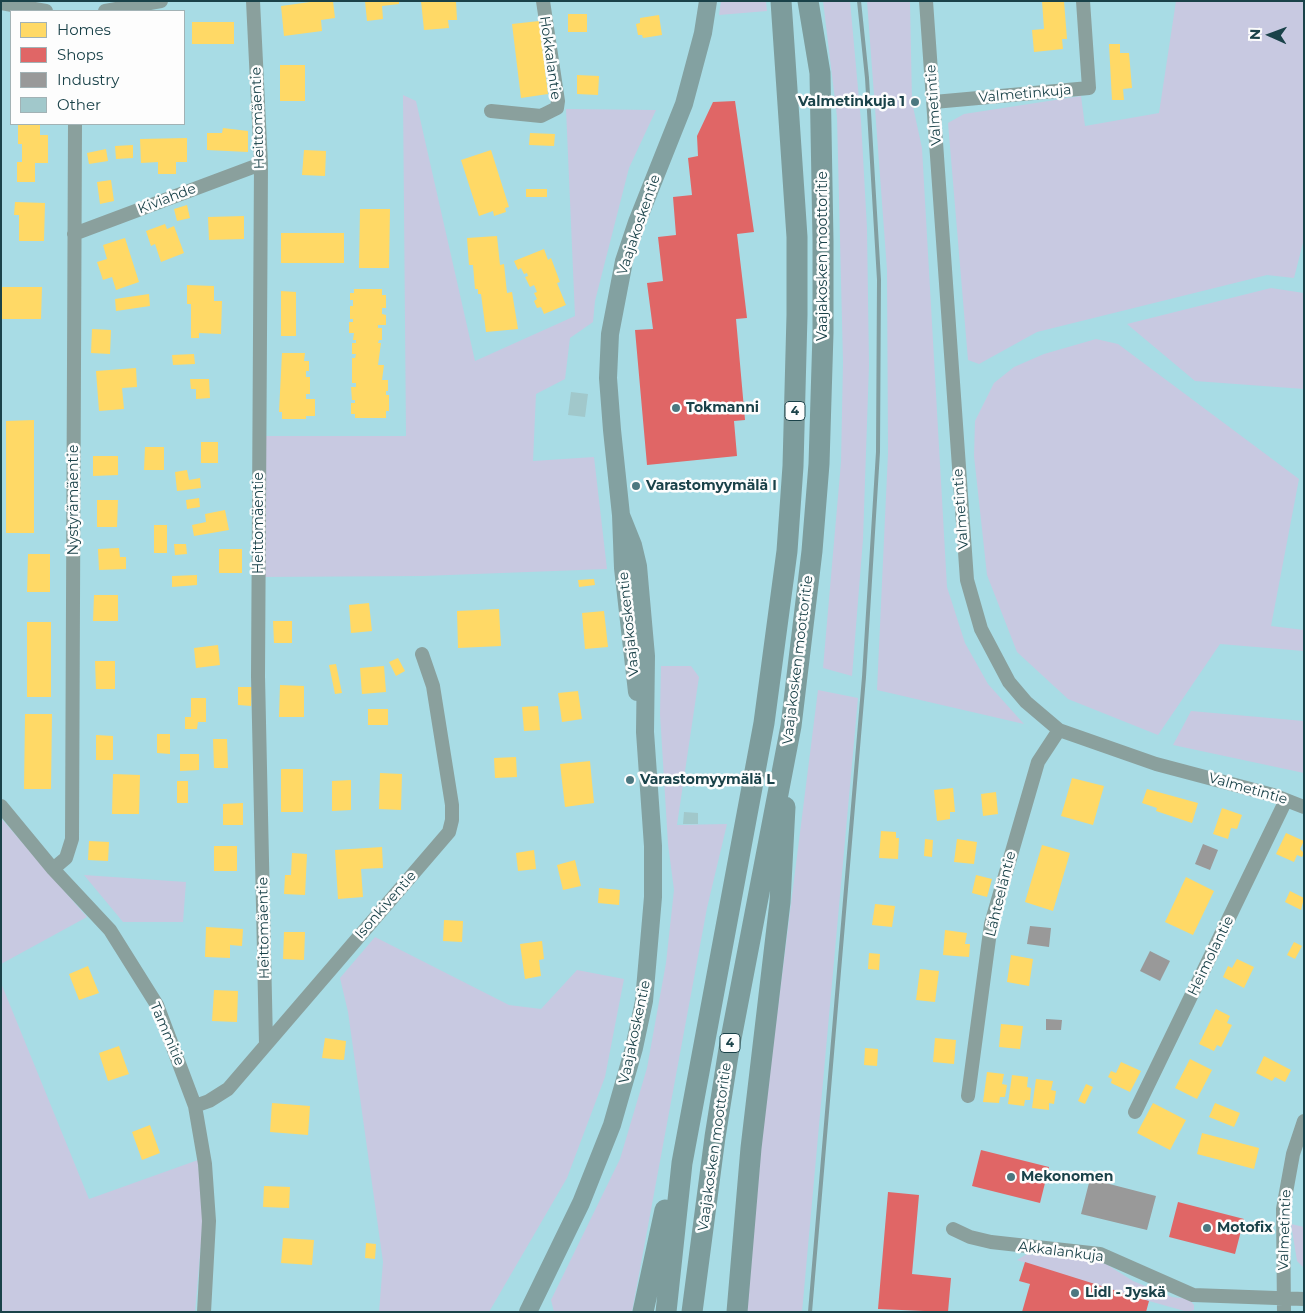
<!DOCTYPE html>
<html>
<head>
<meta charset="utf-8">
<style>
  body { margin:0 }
  #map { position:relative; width:1305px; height:1313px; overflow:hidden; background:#a8dce5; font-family:Montserrat,sans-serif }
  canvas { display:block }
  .frame { position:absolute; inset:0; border:2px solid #1a4249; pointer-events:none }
  .legend { position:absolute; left:10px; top:10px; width:175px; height:115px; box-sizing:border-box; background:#fdfdfd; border:1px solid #a2b2b5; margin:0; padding:6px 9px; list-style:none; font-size:15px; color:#1a4249 }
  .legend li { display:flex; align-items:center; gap:10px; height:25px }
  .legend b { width:25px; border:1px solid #a2b2b5 }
  .north { position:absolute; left:1245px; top:10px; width:50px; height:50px; -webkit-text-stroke:4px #fdfdfd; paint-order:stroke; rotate:272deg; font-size:14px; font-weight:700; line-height:20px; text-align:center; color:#1a4249 }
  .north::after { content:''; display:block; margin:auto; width:18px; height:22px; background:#1a4249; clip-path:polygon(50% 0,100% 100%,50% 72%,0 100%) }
</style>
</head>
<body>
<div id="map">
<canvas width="1305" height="1313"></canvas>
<div class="frame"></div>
<ul class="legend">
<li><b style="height:14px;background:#ffd966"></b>Homes</li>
<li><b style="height:14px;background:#e06666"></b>Shops</li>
<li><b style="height:14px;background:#999"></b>Industry</li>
<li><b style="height:14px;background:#a1c8cb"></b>Other</li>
</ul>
<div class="north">N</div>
</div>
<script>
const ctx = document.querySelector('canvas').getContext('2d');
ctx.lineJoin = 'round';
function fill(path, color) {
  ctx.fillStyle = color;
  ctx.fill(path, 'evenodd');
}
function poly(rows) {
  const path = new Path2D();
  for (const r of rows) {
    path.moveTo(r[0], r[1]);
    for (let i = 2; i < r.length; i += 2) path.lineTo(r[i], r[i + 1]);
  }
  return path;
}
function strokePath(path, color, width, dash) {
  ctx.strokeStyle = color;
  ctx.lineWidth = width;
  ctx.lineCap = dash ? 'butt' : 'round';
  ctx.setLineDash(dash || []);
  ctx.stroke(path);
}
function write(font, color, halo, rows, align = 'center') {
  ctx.font = font + ' Montserrat,sans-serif';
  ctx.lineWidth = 5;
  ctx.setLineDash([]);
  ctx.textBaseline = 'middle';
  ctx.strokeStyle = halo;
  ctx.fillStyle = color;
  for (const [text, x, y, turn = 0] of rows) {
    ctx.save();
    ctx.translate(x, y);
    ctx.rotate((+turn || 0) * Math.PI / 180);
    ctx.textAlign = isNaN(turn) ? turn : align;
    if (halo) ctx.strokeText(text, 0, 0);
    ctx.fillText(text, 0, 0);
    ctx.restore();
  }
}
const green = poly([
  [721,1,766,1,767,11,719,15],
  [823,1,850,1,861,121,867,228,869,365,863,539,852,676,823,668,841,462,843,362,837,117],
  [867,1,910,1,912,102,922,148,947,587,965,643,988,684,1024,724,877,690,888,453,887,270],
  [1176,1,1304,1,1304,239,1294,278,1267,275,1037,332,979,364,968,360,948,123,964,114,1081,96,1085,126,1159,113],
  [403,95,416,101,475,361,575,316,566,109,656,110,629,168,595,301,593,322,570,338,565,379,536,394,533,461,594,457,607,569,423,576,258,577,260,436,406,436],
  [1271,288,1304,293,1304,389,1195,381,1127,324],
  [1096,339,1118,344,1299,479,1271,626,1304,630,1304,651,1220,644,1158,735,1068,699,1017,652,987,575,974,456,975,421,994,383,1014,367,1044,354],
  [661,666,691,666,699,677,677,825,727,824,707,908,632,1312,554,1312,551,1300,620,1159,647,1068,666,963,674,890,668,844,660,714],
  [818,690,858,698,802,1312,747,1312,761,1141],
  [1191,711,1304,721,1304,773,1173,745],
  [1,818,87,917,1,964],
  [84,875,186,882,183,922,123,922],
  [375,937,509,1005,541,1009,577,970,624,979,605,1077,567,1178,489,1312,379,1312,383,1262,348,1012,340,978],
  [1,983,89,1199,198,1160,203,1221,195,1312,1,1312],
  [1291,1224,1304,1227,1304,1268,1297,1261],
  [1027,1254,1088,1259,1106,1264,1133,1281,1172,1297,1189,1299,1194,1305,1194,1310,1188,1312,1149,1301,1017,1260]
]);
const homes = poly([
  [318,1,333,1,335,18,321,20,322,31,284,36,281,6],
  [365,1,399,1,399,4,382,6,383,19,367,21],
  [421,1,456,1,457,20,448,20,449,28,424,30],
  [1042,1,1064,1,1067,39,1062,39,1063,49,1034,52,1032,30,1044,29],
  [568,14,587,14,587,32,568,32],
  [659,15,662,35,643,38,642,35,638,35,636,24,640,23,640,18],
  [539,21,548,94,521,98,512,24],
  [192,22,234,22,234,44,192,44],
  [1109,44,1120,44,1120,53,1129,53,1132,88,1123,89,1124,100,1112,100],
  [280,65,305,65,305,101,280,101],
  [577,75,599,76,598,95,577,94],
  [18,124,40,124,40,135,48,135,48,163,35,163,35,182,17,182,17,162,22,162,22,144,18,144],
  [223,128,248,131,248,152,207,150,207,133,222,133],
  [530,133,555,134,554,146,529,145],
  [187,138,187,162,176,162,176,174,158,174,158,162,141,163,140,139],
  [133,145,133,158,116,159,115,146],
  [106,149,108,161,89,164,87,153],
  [304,150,326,151,325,176,302,175],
  [491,150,509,207,505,208,506,212,494,216,493,211,479,216,461,160],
  [111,180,114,201,100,204,97,182],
  [526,189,547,189,547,197,526,197],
  [15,202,45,203,44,241,19,241,19,215,14,215],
  [187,205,190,218,177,221,174,209],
  [360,209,390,209,389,268,359,268],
  [244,216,244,239,209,240,208,217],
  [165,224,167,229,174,226,184,253,161,262,155,244,151,246,146,231],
  [281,233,344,233,344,263,281,263],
  [497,236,500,265,504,264,507,293,512,292,518,329,486,332,481,294,478,294,478,289,475,289,473,265,469,265,467,238],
  [125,238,139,282,116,290,112,277,103,280,97,262,107,259,103,245],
  [544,249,548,260,551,258,560,282,557,283,566,305,544,314,541,307,537,308,534,301,537,299,534,293,537,292,534,285,530,287,525,277,528,276,527,273,524,274,521,268,518,270,514,261],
  [187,285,214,286,214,301,222,301,221,334,199,333,199,338,191,338,191,304,187,304],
  [1,287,42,287,41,319,2,319],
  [354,289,382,289,382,295,386,295,386,308,382,308,382,314,386,315,386,325,378,325,378,328,382,328,382,340,379,340,378,343,381,343,378,365,384,365,382,380,388,380,388,391,386,391,386,395,389,395,389,411,386,411,386,418,355,418,355,414,351,414,351,403,355,403,355,400,352,400,351,387,356,387,356,383,352,383,352,358,355,358,356,354,352,354,352,343,356,343,356,340,353,340,354,333,349,333,349,322,353,322,353,319,350,319,350,306,353,306,353,300,350,300,350,293,354,293],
  [281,291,296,292,296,336,281,336],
  [149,294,150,306,116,311,115,299],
  [92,329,111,330,110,354,91,353],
  [282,353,305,353,304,361,309,361,309,371,306,371,306,377,310,377,310,394,306,394,306,399,315,399,315,416,306,416,306,419,282,419,282,412,279,412],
  [194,354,195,364,173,365,172,355],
  [136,368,137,387,122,388,124,409,99,411,96,371],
  [190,379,209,379,210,398,196,399,196,389,191,389],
  [34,420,34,533,6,533,6,421],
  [201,442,218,442,218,463,201,463],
  [145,447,164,447,164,470,144,470],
  [93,456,118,456,118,475,93,476],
  [187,470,189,480,200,478,201,488,177,491,175,472],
  [199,498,200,507,187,509,186,500],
  [97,500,118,500,117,527,97,527],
  [225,510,229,530,194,536,192,525,206,522,205,514],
  [154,525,167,525,167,553,154,553],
  [174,544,186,544,187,554,175,555],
  [119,548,120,557,126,557,126,569,99,570,98,549],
  [219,549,242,549,242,573,219,573],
  [28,554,50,554,50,592,27,592],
  [197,575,197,585,172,587,172,576],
  [594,579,595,585,579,587,578,580],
  [94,595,118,595,118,621,93,621],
  [369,603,372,631,351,633,349,605],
  [499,609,501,646,458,648,457,611],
  [604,611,608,647,585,649,582,613],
  [273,621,292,621,292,643,274,643],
  [27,622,51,622,51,697,27,697],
  [218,645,220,665,196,668,194,648],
  [398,658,405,671,396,676,389,662],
  [95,661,115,661,115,689,96,689],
  [336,664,342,693,335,694,329,665],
  [384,666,386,692,362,694,360,668],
  [280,685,304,686,304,717,279,717],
  [238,687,252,687,251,706,238,705],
  [578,691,582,719,562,722,558,693],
  [191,698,206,698,206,722,198,722,197,729,185,729,185,717,191,717],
  [538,706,540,730,524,731,522,707],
  [368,709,388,709,388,725,368,725],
  [25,714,52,714,51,789,24,789],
  [157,734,170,734,170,754,157,753],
  [96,735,113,736,113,760,96,760],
  [213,739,227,739,228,768,214,768],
  [180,754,199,754,199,770,180,771],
  [516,757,517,777,495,778,494,758],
  [590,761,594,803,565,807,560,764],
  [281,769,303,769,303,812,281,812],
  [380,773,402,774,401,810,379,809],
  [113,774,140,775,139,814,112,814],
  [1072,778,1104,786,1093,825,1061,816],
  [351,780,351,810,332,811,332,781],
  [177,781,188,781,188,803,177,803],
  [953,788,955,812,950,812,950,819,937,821,934,790],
  [1147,789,1198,803,1192,823,1156,811,1157,808,1142,803],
  [996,792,998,814,983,816,981,794],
  [243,803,243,825,223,825,223,804],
  [1222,808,1242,815,1237,829,1231,828,1228,839,1213,834],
  [881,831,896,832,896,838,899,838,898,859,879,858],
  [1286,833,1304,841,1300,849,1304,853,1302,857,1297,855,1294,862,1276,854],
  [925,839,933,840,932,857,924,856],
  [957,839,977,842,974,864,954,862],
  [89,841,109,842,108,861,88,860],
  [1042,845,1070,853,1053,911,1025,902],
  [214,846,237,846,237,871,214,871],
  [382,847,383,868,361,869,363,897,338,899,335,850],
  [534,850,536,869,518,871,516,853],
  [292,853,307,854,305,895,284,894,285,875,291,875],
  [575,860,581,886,563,890,557,865],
  [976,875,992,879,987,897,972,893],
  [1186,877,1214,891,1193,935,1165,922],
  [599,888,620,890,619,905,598,903],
  [1290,891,1304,898,1301,910,1285,902],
  [875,904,895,906,892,927,872,925],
  [444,920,463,921,462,942,443,941],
  [206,927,243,929,242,946,230,945,230,958,205,957],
  [945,930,967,933,965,944,970,944,969,957,943,955],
  [284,932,305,932,304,960,283,959],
  [542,941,544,959,539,960,541,976,525,979,520,944],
  [1294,942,1302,946,1295,959,1287,955],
  [869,953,880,954,879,970,868,969],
  [1011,955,1033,959,1029,986,1007,982],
  [1237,959,1254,967,1244,988,1223,977,1228,966,1232,968],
  [88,966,99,993,79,1000,69,974],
  [920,969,939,971,935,1002,916,1000],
  [214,990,238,991,237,1022,212,1021],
  [1216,1009,1230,1016,1227,1023,1232,1025,1221,1047,1217,1045,1214,1051,1199,1044],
  [1001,1024,1023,1026,1020,1049,999,1047],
  [325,1038,346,1041,344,1060,322,1058],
  [935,1038,956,1040,954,1064,933,1062],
  [119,1046,129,1074,108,1081,99,1053],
  [865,1048,878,1049,877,1066,864,1065],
  [1264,1056,1291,1070,1285,1082,1275,1077,1272,1081,1256,1073],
  [1190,1059,1212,1070,1197,1099,1175,1088],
  [1121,1062,1141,1071,1130,1092,1111,1083,1112,1079,1108,1077,1111,1071,1116,1073],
  [987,1072,1004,1074,1002,1084,1007,1085,1005,1097,1000,1097,999,1103,983,1102],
  [1012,1075,1028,1077,1027,1087,1031,1088,1030,1100,1025,1100,1024,1106,1008,1104],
  [1036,1079,1053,1081,1051,1090,1056,1091,1054,1104,1049,1103,1049,1110,1032,1108],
  [1086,1084,1093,1087,1085,1104,1078,1101],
  [272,1103,310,1106,308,1135,270,1132],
  [1153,1103,1186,1120,1170,1150,1137,1133],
  [1215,1103,1240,1113,1234,1127,1209,1117],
  [150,1125,160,1153,142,1160,132,1132],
  [1202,1133,1259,1148,1254,1169,1197,1154],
  [264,1186,290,1187,289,1208,263,1207],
  [283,1238,314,1240,312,1265,281,1263],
  [366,1243,376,1244,375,1259,365,1258]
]);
const shops = poly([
  [735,101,754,232,737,234,747,318,736,319,745,420,734,421,737,456,647,465,635,330,653,329,647,283,663,281,658,237,676,235,673,197,692,195,688,158,698,156,697,136,713,102],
  [981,1150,1049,1167,1040,1203,972,1186],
  [888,1192,919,1195,912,1274,951,1278,948,1312,878,1309],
  [1178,1202,1244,1219,1235,1254,1169,1237],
  [1025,1262,1149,1301,1146,1312,1022,1312,1030,1284,1019,1281]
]);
const industry = poly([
  [1203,844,1218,850,1210,870,1195,864],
  [1030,926,1051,928,1049,947,1027,944],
  [1150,951,1170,961,1160,981,1140,971],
  [1046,1019,1062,1020,1061,1030,1046,1030],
  [1090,1179,1156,1196,1147,1230,1081,1214]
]);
const building = poly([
  [571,392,588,394,585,417,568,415],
  [684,812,698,813,698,824,683,824]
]);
const minor = poly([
  [253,1,261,164,258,676,266,1044],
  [926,1,967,580,981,629,1009,682,1026,702,1059,730,1156,764,1273,795,1304,807],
  [1,3,46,11],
  [105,11,161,1],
  [934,102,1089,88,1083,1],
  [491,111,541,116,557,108,558,101,543,1],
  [74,234,261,164],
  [1,806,53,869,110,930,157,1005,195,1106,205,1164,209,1221,204,1312],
  [53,869,66,858,72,839,75,124],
  [968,1096,991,924,1038,762,1059,730],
  [195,1106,209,1101,228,1089,449,832,452,820,452,805,433,686,422,654],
  [1135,1112,1286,800],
  [953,1229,970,1237,991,1242,1100,1254,1193,1295,1304,1299],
  [1284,1312,1283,1209,1293,1154,1304,1121]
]);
const major = poly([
  [637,692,623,568,621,515,612,430,608,378,610,334,624,261,637,222,684,104,703,33,708,1],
  [528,1312,581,1203,612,1125,634,1048,644,1001,653,897,653,846,645,732,646,656,638,566,633,545,621,515]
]);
const highway = poly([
  [643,1312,665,1210],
  [666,1312,682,1163,764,723,787,551,793,466,797,315,797,237,781,1],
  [692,1312,715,1137,729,1049,791,726,812,551,819,464,823,333,823,241,820,73,808,1],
  [737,1312,751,1148,780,902,785,807]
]);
const rail = poly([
  [810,1312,864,677,878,452,879,280,867,78,859,1]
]);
const markers = [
  [915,102,5,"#4c7880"],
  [676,408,5,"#4c7880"],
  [636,486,5,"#4c7880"],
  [630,780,5,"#4c7880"],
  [1011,1177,5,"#4c7880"],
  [1207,1228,5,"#4c7880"],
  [1075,1293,5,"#4c7880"]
];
const shields = [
  [795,411,20],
  [730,1043,20]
];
const shieldNames = [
  ["4",795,411],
  ["4",730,1043]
];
const streetNames = [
  ["Hokkalantie",550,58,82],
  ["Valmetinkuja",1025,94,-5],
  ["Valmetintie",934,105,-94],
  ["Heittomäentie",258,118,-92],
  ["Kiviahde",167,199,-21],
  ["Vaajakoskentie",639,225,-71],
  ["Vaajakosken moottoritie",823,256,-90],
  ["Nystyrämäentie",74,500,-90],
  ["Valmetintie",961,509,-94],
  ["Heittomäentie",259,523,-90],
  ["Vaajakoskentie",629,624,-96],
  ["Vaajakosken moottoritie",798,660,-83],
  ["Valmetintie",1248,789,16],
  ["Lähteeläntie",1001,894,-76],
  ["Isonkiventie",386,905,-49],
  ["Heittomäentie",264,928,-91],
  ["Heimolantie",1211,956,-64],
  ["Vaajakoskentie",635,1032,-78],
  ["Tammitie",167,1034,67],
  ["Vaajakosken moottoritie",715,1147,-82],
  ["Valmetintie",1285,1230,-88],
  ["Akkalankuja",1061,1252,7]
];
const poiNames = [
  ["Valmetinkuja 1",905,102,"right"],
  ["Tokmanni",686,408],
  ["Varastomyymälä I",646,486],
  ["Varastomyymälä L",640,780],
  ["Mekonomen",1021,1177],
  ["Motofix",1217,1228],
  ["Lidl - Jyskä",1085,1293]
];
fill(green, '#c8c9e1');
fill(homes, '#ffd966');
fill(shops, '#e06666');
fill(industry, '#999');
fill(building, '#a1c8cb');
strokePath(minor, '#8aa09d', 14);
strokePath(major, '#83a1a1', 18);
strokePath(highway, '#7d9c9c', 21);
strokePath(rail, '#829d9f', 4);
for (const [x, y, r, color] of markers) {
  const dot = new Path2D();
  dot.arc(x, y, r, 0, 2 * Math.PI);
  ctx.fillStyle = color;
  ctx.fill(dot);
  strokePath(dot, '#fdfdfd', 2);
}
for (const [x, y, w] of shields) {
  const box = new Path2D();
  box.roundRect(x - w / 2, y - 9.5, w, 19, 4);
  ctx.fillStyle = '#fdfdfd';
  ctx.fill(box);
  strokePath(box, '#1a4249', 1);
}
write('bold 12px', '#1a4249', null, shieldNames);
write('14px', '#1a4249', '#fdfdfd', streetNames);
write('bold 14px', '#1a4249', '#fdfdfd', poiNames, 'left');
</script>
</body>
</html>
